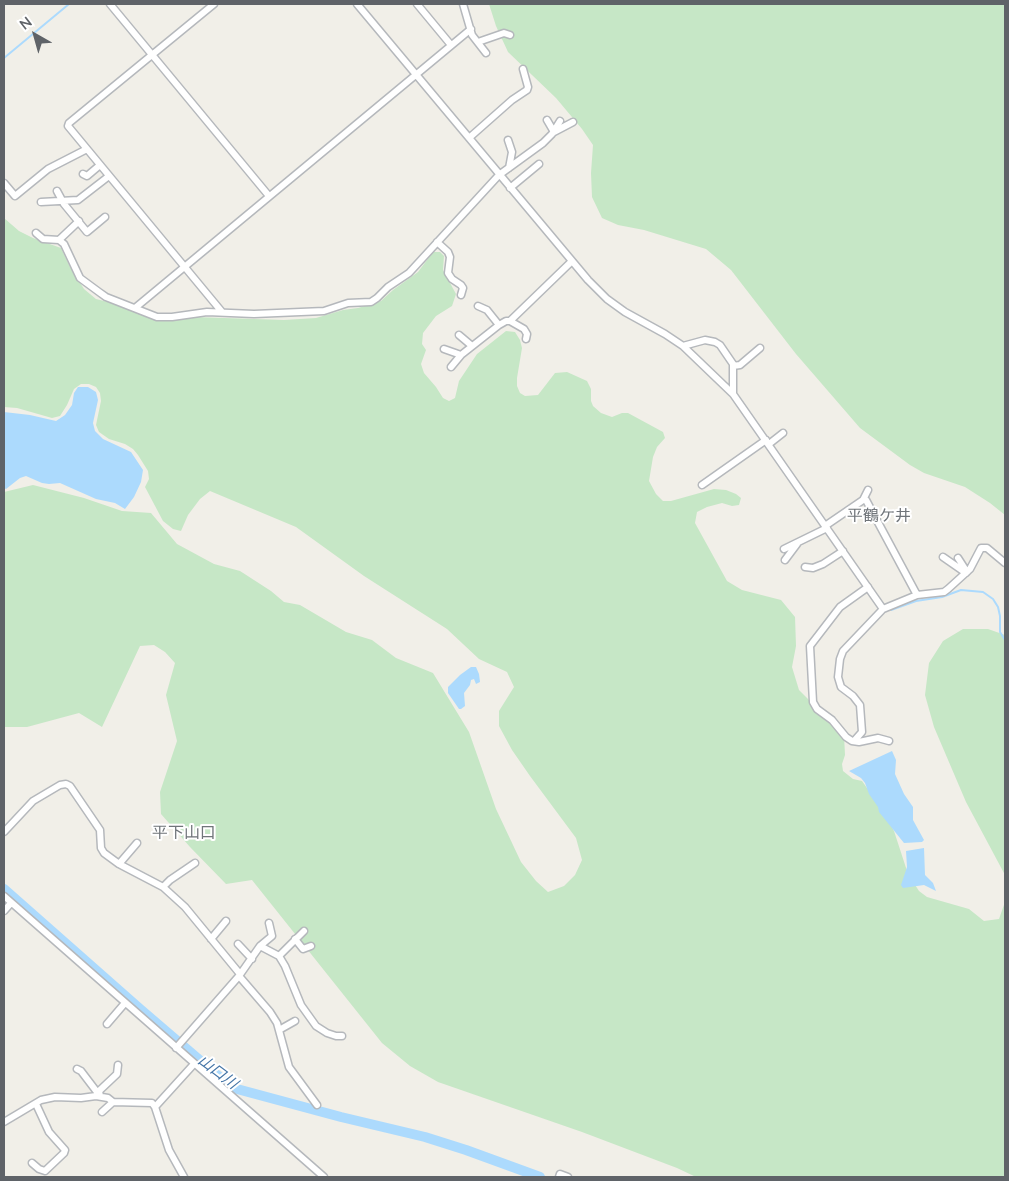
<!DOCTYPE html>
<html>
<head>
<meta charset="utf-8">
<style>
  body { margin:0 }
  #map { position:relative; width:1009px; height:1181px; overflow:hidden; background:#f1efe8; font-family:Lato,sans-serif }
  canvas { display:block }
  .frame { position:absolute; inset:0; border:5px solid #5f6368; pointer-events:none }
  .north { position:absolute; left:10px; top:10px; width:50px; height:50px; -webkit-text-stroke:4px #fff; paint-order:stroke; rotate:322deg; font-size:14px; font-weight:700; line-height:20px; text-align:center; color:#5f6368 }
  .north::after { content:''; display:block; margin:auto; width:18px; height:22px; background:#5f6368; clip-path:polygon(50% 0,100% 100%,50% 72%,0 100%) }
</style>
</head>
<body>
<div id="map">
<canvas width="1009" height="1181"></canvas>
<div class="frame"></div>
<div class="north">N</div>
</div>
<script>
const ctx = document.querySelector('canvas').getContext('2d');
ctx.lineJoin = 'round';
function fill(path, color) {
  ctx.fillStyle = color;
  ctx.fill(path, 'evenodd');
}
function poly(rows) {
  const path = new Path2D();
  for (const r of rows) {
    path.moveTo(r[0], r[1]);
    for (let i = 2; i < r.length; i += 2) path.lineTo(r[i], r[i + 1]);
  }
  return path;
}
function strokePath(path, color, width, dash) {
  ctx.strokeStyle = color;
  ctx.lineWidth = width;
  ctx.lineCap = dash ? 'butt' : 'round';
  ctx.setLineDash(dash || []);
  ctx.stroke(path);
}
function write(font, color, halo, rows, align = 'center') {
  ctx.font = font + ' Lato,"Noto Sans JP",sans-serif';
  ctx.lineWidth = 4;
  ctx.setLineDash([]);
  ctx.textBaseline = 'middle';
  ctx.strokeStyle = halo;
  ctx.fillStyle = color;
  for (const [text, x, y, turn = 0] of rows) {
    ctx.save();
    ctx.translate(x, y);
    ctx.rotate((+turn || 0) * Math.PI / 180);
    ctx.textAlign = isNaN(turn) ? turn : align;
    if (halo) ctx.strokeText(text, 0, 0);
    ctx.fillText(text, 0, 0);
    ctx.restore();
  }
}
const green = poly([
  [489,4,1005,4,1005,515,990,503,965,487,924,473,910,465,860,428,796,354,731,270,706,249,644,230,618,225,602,218,592,197,591,173,593,145,582,129,556,98,508,52,496,26],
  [4,218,19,231,33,238,61,248,70,267,84,289,96,299,112,303,162,321,194,317,284,320,316,318,343,310,358,308,381,301,393,290,418,272,433,252,440,252,444,256,443,270,456,294,452,306,436,316,423,333,422,344,426,350,421,364,424,373,436,387,443,398,449,401,455,398,459,381,477,354,506,331,515,332,520,340,522,348,517,378,517,386,520,393,525,396,538,395,555,373,567,372,587,381,591,389,591,401,593,406,601,413,612,417,622,413,628,413,663,432,665,438,657,447,653,457,649,481,656,494,663,501,671,501,714,489,726,490,736,494,741,498,739,505,732,506,722,503,707,507,697,512,695,523,727,581,742,590,781,600,795,617,796,646,792,667,799,690,844,735,845,755,842,764,843,771,853,779,862,781,884,812,894,831,908,874,919,891,927,897,969,909,984,921,999,919,1005,902,1005,1177,696,1177,677,1168,582,1132,438,1082,410,1066,382,1043,252,880,226,884,190,847,161,814,160,792,177,741,166,695,175,663,165,652,154,645,140,646,102,727,79,713,27,727,4,727,4,492,33,485,84,498,122,511,151,513,177,544,214,564,240,571,271,591,284,602,300,605,346,632,372,640,396,658,433,673,469,732,496,809,521,862,536,881,548,892,564,886,575,875,582,860,576,838,530,776,512,750,499,726,499,711,514,687,507,672,479,659,447,629,364,576,296,527,210,491,200,499,188,515,181,531,173,529,163,521,145,487,149,479,148,471,138,455,133,449,125,444,109,439,99,432,96,425,101,401,100,393,96,387,89,384,81,384,74,389,67,405,60,416,52,418,17,408,4,407],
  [963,629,988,629,1005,635,1005,875,966,802,934,727,925,695,929,663,943,641]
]);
const water = poly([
  [78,387,88,387,96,392,98,400,93,423,95,431,103,439,131,452,143,470,141,482,134,497,125,509,115,503,96,499,60,483,49,484,42,483,26,476,20,478,6,489,4,488,4,412,30,415,56,421,65,415,72,405,74,393],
  [471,667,476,667,479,674,480,682,476,684,474,679,471,680,470,685,464,693,465,706,461,709,459,709,448,693,448,687,460,675],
  [892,751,896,760,895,774,904,794,913,807,913,820,924,840,922,842,904,843,879,812,878,807,869,794,865,783,861,778,849,771],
  [924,848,925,875,933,883,936,891,924,885,903,888,901,885,907,867,906,851]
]);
const stream = poly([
  [4,58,69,4],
  [891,610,916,601,942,597,961,590,983,592,993,599,998,607,1000,616,1000,632,1005,640]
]);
const river = poly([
  [4,889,140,1009,217,1075,237,1089,341,1117,425,1137,466,1150,540,1177]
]);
const street = poly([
  [110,4,269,196],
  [214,4,69,123,68,126,222,312],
  [357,4,588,280,607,299,625,312,665,334,683,346,733,394,883,609,917,595,944,592,948,589,970,569,981,548,987,548,1005,563],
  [417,4,451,45],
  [463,4,472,35,486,53],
  [478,42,504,33,510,35],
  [547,120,554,132,573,122],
  [469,138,512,100,527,90,528,87,523,69],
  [508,140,512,152,509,168],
  [83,174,87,176,100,165],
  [4,183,15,196,48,169,87,149],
  [510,188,539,164],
  [57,191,64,204,87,232,105,217],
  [41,202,78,200,109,176],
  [36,233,43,239,59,240,64,244,80,278,99,292,106,297,157,317,172,317,207,312,254,314,324,311,348,303,371,302,377,298,388,287,409,273,499,175,543,143,552,134,560,121],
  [59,240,79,221],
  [437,242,448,252,450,257,448,273,452,279,461,285,463,288,461,295],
  [478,306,487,310,499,325],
  [135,308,471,29],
  [510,321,571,262],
  [459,335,472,346],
  [683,346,705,340,715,342,720,345,733,364,733,394],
  [444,349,461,355],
  [733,366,740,365,760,348],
  [451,367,461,355,499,325,506,321,510,321,524,329,527,334,526,339],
  [769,444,783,433],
  [702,485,766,440],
  [863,500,868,490],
  [825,526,863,500,866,500,917,595],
  [784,549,827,528],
  [943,557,966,573],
  [958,558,967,572],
  [785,560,797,544],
  [805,567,813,568,823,564,843,551],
  [868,587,840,607,810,646,813,702,817,709,832,720,846,737,852,741,859,742,878,738,889,741],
  [854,741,862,732,860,705,853,696,841,687,838,677,840,659,843,651,883,609],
  [4,832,33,801,60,785,66,784,70,786,100,830,101,848,104,853,119,864,163,887,185,907,240,974],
  [119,864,137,843],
  [163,887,170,880,195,863],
  [4,896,324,1177],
  [4,911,11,903],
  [211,939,226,921],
  [295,939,303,949,311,946],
  [238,944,252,959],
  [260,946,279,956,285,966,301,1005,316,1026,327,1033,336,1036,342,1036],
  [279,956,304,931],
  [239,976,270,1012,277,1023,289,1067,317,1105],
  [107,1024,125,1003],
  [279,1030,295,1021],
  [176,1048,239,976,260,946,272,936,269,923],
  [77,1069,81,1071,100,1096,99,1091,117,1074,118,1065],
  [155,1107,194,1064],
  [102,1112,113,1102],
  [4,1122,41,1100,55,1097,81,1098,96,1096,108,1098,113,1102,152,1103,155,1107,169,1150,184,1177],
  [32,1163,39,1169,45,1171,64,1153,65,1150,49,1132,36,1104],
  [559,1177,560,1174,568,1177]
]);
const waterNames = [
  ["山口川",218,1072,37]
];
const quarterNames = [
  ["平鶴ケ井",879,516],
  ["平下山口",184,833]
];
fill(green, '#c6e7c6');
fill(water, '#acdafd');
strokePath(stream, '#acdafd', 2);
strokePath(river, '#acdafd', 10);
strokePath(street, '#b5b8bc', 9);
strokePath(street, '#fff', 6);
write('italic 15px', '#4475a7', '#fff', waterNames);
write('16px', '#70757a', '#fff', quarterNames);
</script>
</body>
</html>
